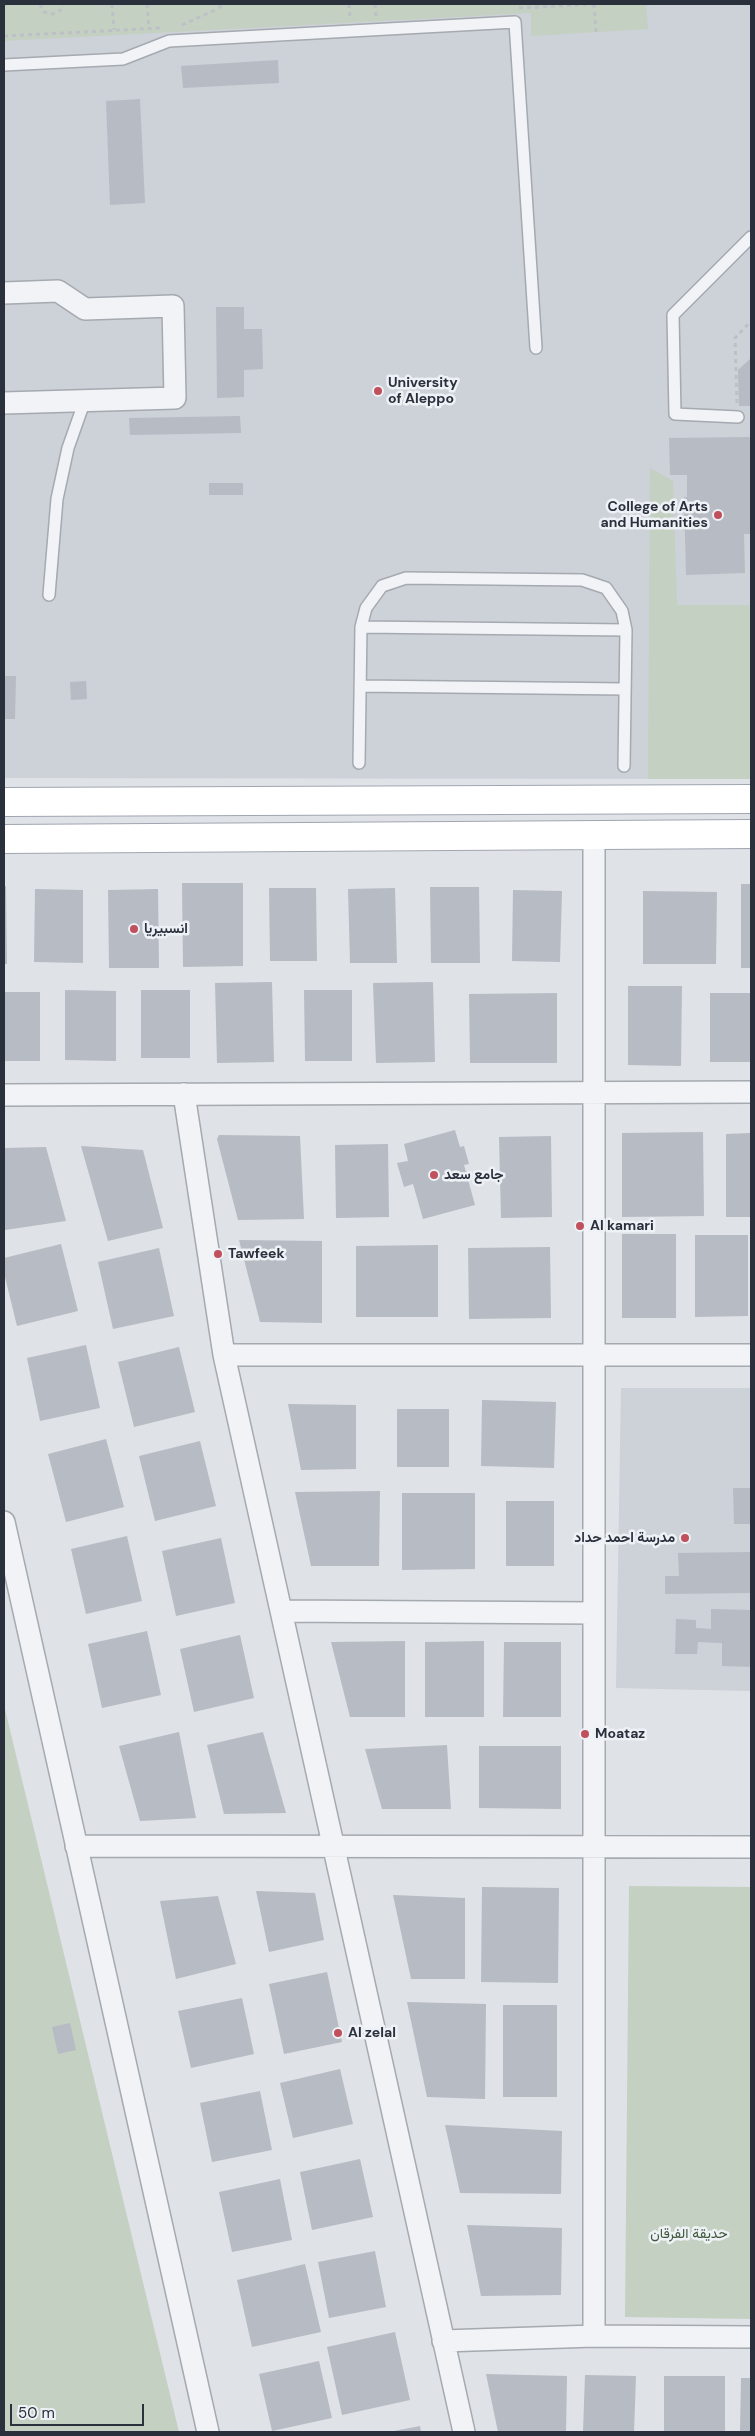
<!DOCTYPE html>
<html>
<head>
<meta charset="utf-8">
<style>
  body { margin:0 }
  #map { position:relative; width:755px; height:2436px; overflow:hidden; background:#dfe2e7; font-family:"DM Sans",sans-serif }
  canvas { display:block }
  .frame { position:absolute; inset:0; border:5px solid #2a303c; pointer-events:none }
  .scale { position:absolute; left:10px; top:2404px; width:134px; height:22px; box-sizing:border-box; border:2px solid #2a303c; border-top:0; padding-left:6px; font-size:15px; line-height:18px; white-space:nowrap; color:#2a303c; -webkit-text-stroke:4px #eef1f5; paint-order:stroke }
</style>
</head>
<body>
<div id="map">
<canvas width="755" height="2436"></canvas>
<div class="frame"></div>
<div class="scale">50 m</div>
</div>
<script>
const ctx = document.querySelector('canvas').getContext('2d');
ctx.lineJoin = 'round';
function fill(path, color) {
  ctx.fillStyle = color;
  ctx.fill(path, 'evenodd');
}
function poly(rows) {
  const path = new Path2D();
  for (const r of rows) {
    path.moveTo(r[0], r[1]);
    for (let i = 2; i < r.length; i += 2) path.lineTo(r[i], r[i + 1]);
  }
  return path;
}
function strokePath(path, color, width, dash) {
  ctx.strokeStyle = color;
  ctx.lineWidth = width;
  ctx.lineCap = dash ? 'butt' : 'round';
  ctx.setLineDash(dash || []);
  ctx.stroke(path);
}
function write(font, color, halo, rows, align = 'center') {
  ctx.font = font + ' "DM Sans",Vazirmatn,sans-serif';
  ctx.lineWidth = 5;
  ctx.setLineDash([]);
  ctx.textBaseline = 'middle';
  ctx.strokeStyle = halo;
  ctx.fillStyle = color;
  for (const [text, x, y, turn = 0] of rows) {
    ctx.save();
    ctx.translate(x, y);
    ctx.rotate((+turn || 0) * Math.PI / 180);
    ctx.textAlign = isNaN(turn) ? turn : align;
    if (halo) ctx.strokeText(text, 0, 0);
    ctx.fillText(text, 0, 0);
    ctx.restore();
  }
}
const built = poly([
  [4,4,751,4,751,779,4,778],
  [621,1388,751,1388,751,1691,616,1688]
]);
const green = poly([
  [4,4,646,4,648,29,531,36,531,13,4,41],
  [650,468,673,481,677,605,751,605,751,779,648,779],
  [4,1705,179,2432,4,2432],
  [629,1886,751,1887,751,2319,625,2317]
]);
const building = poly([
  [278,60,279,83,183,88,181,66],
  [140,99,145,203,110,205,106,101],
  [216,307,244,307,244,329,262,329,263,369,244,370,244,397,217,398],
  [751,358,751,406,739,406,738,370],
  [240,416,241,433,130,435,129,418],
  [751,437,751,534,744,534,745,573,686,575,684,497,687,497,687,475,670,475,669,438],
  [209,483,243,483,243,495,209,495],
  [4,676,16,676,15,719,4,719],
  [86,681,87,699,71,700,70,682],
  [182,883,243,883,243,966,183,967],
  [741,884,751,884,751,968,741,968],
  [4,886,6,886,7,964,4,964],
  [430,887,479,887,480,963,431,963],
  [269,888,316,888,317,961,270,961],
  [395,888,397,963,350,963,348,889],
  [35,889,83,890,83,963,34,962],
  [158,889,159,968,109,968,108,890],
  [513,890,562,891,560,962,512,961],
  [643,891,717,892,716,964,643,964],
  [272,982,274,1062,217,1063,215,983],
  [433,982,435,1062,376,1063,373,983],
  [628,986,682,986,681,1066,628,1065],
  [65,990,116,991,116,1061,65,1060],
  [141,990,190,990,190,1058,141,1058],
  [304,990,352,990,352,1061,305,1061],
  [4,992,40,992,40,1061,4,1061],
  [557,993,557,1063,470,1063,469,994],
  [710,993,751,993,751,1062,710,1062],
  [455,1130,460,1147,464,1146,469,1164,464,1165,475,1205,423,1219,413,1184,404,1187,397,1163,408,1161,404,1144],
  [703,1132,704,1216,622,1217,622,1133],
  [751,1133,751,1217,726,1217,726,1134],
  [219,1135,300,1136,304,1219,238,1220,217,1139],
  [551,1136,552,1217,501,1218,499,1137],
  [388,1144,389,1217,336,1218,335,1145],
  [81,1146,143,1150,163,1228,108,1241],
  [46,1147,66,1221,5,1230,4,1148],
  [622,1234,676,1234,676,1318,622,1318],
  [695,1235,748,1235,748,1316,695,1317],
  [239,1240,322,1241,322,1323,260,1322],
  [61,1244,78,1311,17,1326,4,1273,4,1258],
  [438,1245,438,1317,356,1317,356,1246],
  [550,1247,551,1318,469,1319,468,1248],
  [159,1248,174,1316,113,1329,98,1262],
  [86,1345,100,1408,40,1421,27,1358],
  [179,1347,195,1412,134,1427,118,1362],
  [482,1400,556,1402,554,1468,481,1466],
  [288,1404,356,1405,356,1469,301,1470],
  [397,1409,449,1409,449,1467,397,1467],
  [106,1439,124,1507,66,1522,48,1454],
  [200,1441,216,1506,155,1521,139,1456],
  [733,1488,751,1488,751,1524,734,1524],
  [380,1491,379,1566,311,1566,295,1492],
  [402,1493,475,1493,475,1569,402,1570],
  [506,1501,554,1501,554,1566,506,1566],
  [127,1536,142,1601,86,1614,71,1549],
  [221,1538,235,1603,176,1616,162,1551],
  [751,1552,751,1593,665,1594,665,1576,679,1576,678,1553],
  [711,1609,751,1610,751,1667,722,1666,722,1643,698,1642,697,1654,675,1654,676,1619,696,1620,696,1628,711,1629],
  [147,1631,161,1695,102,1708,88,1644],
  [240,1635,254,1698,194,1712,180,1649],
  [405,1641,405,1717,350,1717,331,1642],
  [484,1641,484,1717,425,1717,425,1642],
  [504,1642,561,1642,561,1717,503,1717],
  [179,1732,196,1818,140,1821,119,1746],
  [263,1732,286,1813,224,1814,207,1745],
  [447,1745,451,1809,382,1809,365,1749],
  [479,1746,561,1746,561,1809,479,1808],
  [482,1887,559,1888,558,1983,481,1982],
  [256,1891,315,1893,324,1940,269,1952],
  [393,1895,465,1898,465,1979,411,1979],
  [218,1896,236,1964,176,1979,160,1901],
  [327,1972,342,2042,284,2054,269,1984],
  [242,1998,254,2054,191,2068,178,2011],
  [407,2002,486,2004,485,2099,427,2097],
  [503,2005,557,2005,557,2097,503,2097],
  [70,2023,76,2050,58,2054,52,2027],
  [340,2069,353,2124,293,2138,280,2083],
  [260,2091,272,2150,212,2162,200,2103],
  [445,2125,562,2131,561,2194,460,2193],
  [360,2159,373,2217,312,2230,300,2172],
  [280,2179,292,2240,232,2252,219,2192],
  [467,2225,562,2228,561,2295,481,2296],
  [375,2251,386,2307,329,2318,318,2262],
  [305,2264,321,2332,252,2347,237,2280],
  [395,2332,410,2400,342,2415,327,2347],
  [319,2361,332,2418,272,2431,259,2374],
  [486,2374,567,2376,566,2432,498,2432],
  [585,2375,636,2376,634,2432,583,2432],
  [664,2376,725,2376,725,2432,664,2432],
  [741,2378,751,2378,751,2432,740,2432],
  [420,2426,421,2432,394,2432,394,2431]
]);
const path = poly([
  [4,4,9,4],
  [40,4,44,12,53,14,61,10,63,4],
  [112,4,114,30],
  [147,4,149,29],
  [349,4,350,18],
  [375,4,376,16],
  [594,4,596,33],
  [519,8,594,4],
  [182,25,213,11,225,4],
  [4,36,161,28],
  [737,403,735,338,751,321]
]);
const service = poly([
  [4,65,123,59,169,41,515,22,536,348],
  [738,417,675,414,673,315,751,237],
  [49,595,57,499,68,448,85,400],
  [361,627,626,630],
  [360,686,625,689],
  [359,763,361,627,366,608,382,586,406,578,582,580,606,588,622,611,626,630,624,766]
]);
const minor = poly([
  [4,293,58,291,85,309,173,306,175,398,4,403],
  [594,835,594,2336],
  [184,1094,224,1355,464,2432],
  [4,1095,751,1092],
  [224,1355,751,1355],
  [4,1522,208,2432],
  [281,1611,594,1613],
  [76,1846,751,1847],
  [443,2341,594,2336,751,2337]
]);
const primary = poly([
  [4,802,751,799],
  [4,839,751,834]
]);
const markers = [
  [378,391,5,"#c0505c"],
  [718,515,5,"#c0505c"],
  [134,929,5,"#c0505c"],
  [434,1175,5,"#c0505c"],
  [580,1226,5,"#c0505c"],
  [218,1254,5,"#c0505c"],
  [685,1538,5,"#c0505c"],
  [585,1734,5,"#c0505c"],
  [338,2033,5,"#c0505c"]
];
const poiNames = [
  ["University",388,383],
  ["of Aleppo",388,399],
  ["College of Arts",708,507,"right"],
  ["and Humanities",708,523,"right"],
  ["انسبيريا",144,929],
  ["جامع سعد",444,1175],
  ["Al kamari",590,1226],
  ["Tawfeek",228,1254],
  ["مدرسة احمد حداد",675,1538,"right"],
  ["Moataz",595,1734],
  ["Al zelal",348,2033]
];
const parkNames = [
  ["حديقة الفرقان",689,2234]
];
fill(built, '#cdd1d8');
fill(green, '#c4d0c1');
fill(building, '#b7bbc3');
strokePath(service, '#a5a9b0', 14);
strokePath(minor, '#a5a9b0', 24);
strokePath(primary, '#a0a6b1', 30);
strokePath(path, '#bdc0c6', 3, [4, 4]);
strokePath(service, '#f1f3f6', 11);
strokePath(minor, '#f1f3f6', 21);
strokePath(primary, '#fff', 28);
for (const [x, y, r, color] of markers) {
  const dot = new Path2D();
  dot.arc(x, y, r, 0, 2 * Math.PI);
  ctx.fillStyle = color;
  ctx.fill(dot);
  strokePath(dot, '#eef1f5', 2);
}
write('bold 14px', '#2a303c', '#eef1f5', poiNames, 'left');
write('14px', '#3d5738', '#eef1f5', parkNames);
</script>
</body>
</html>
